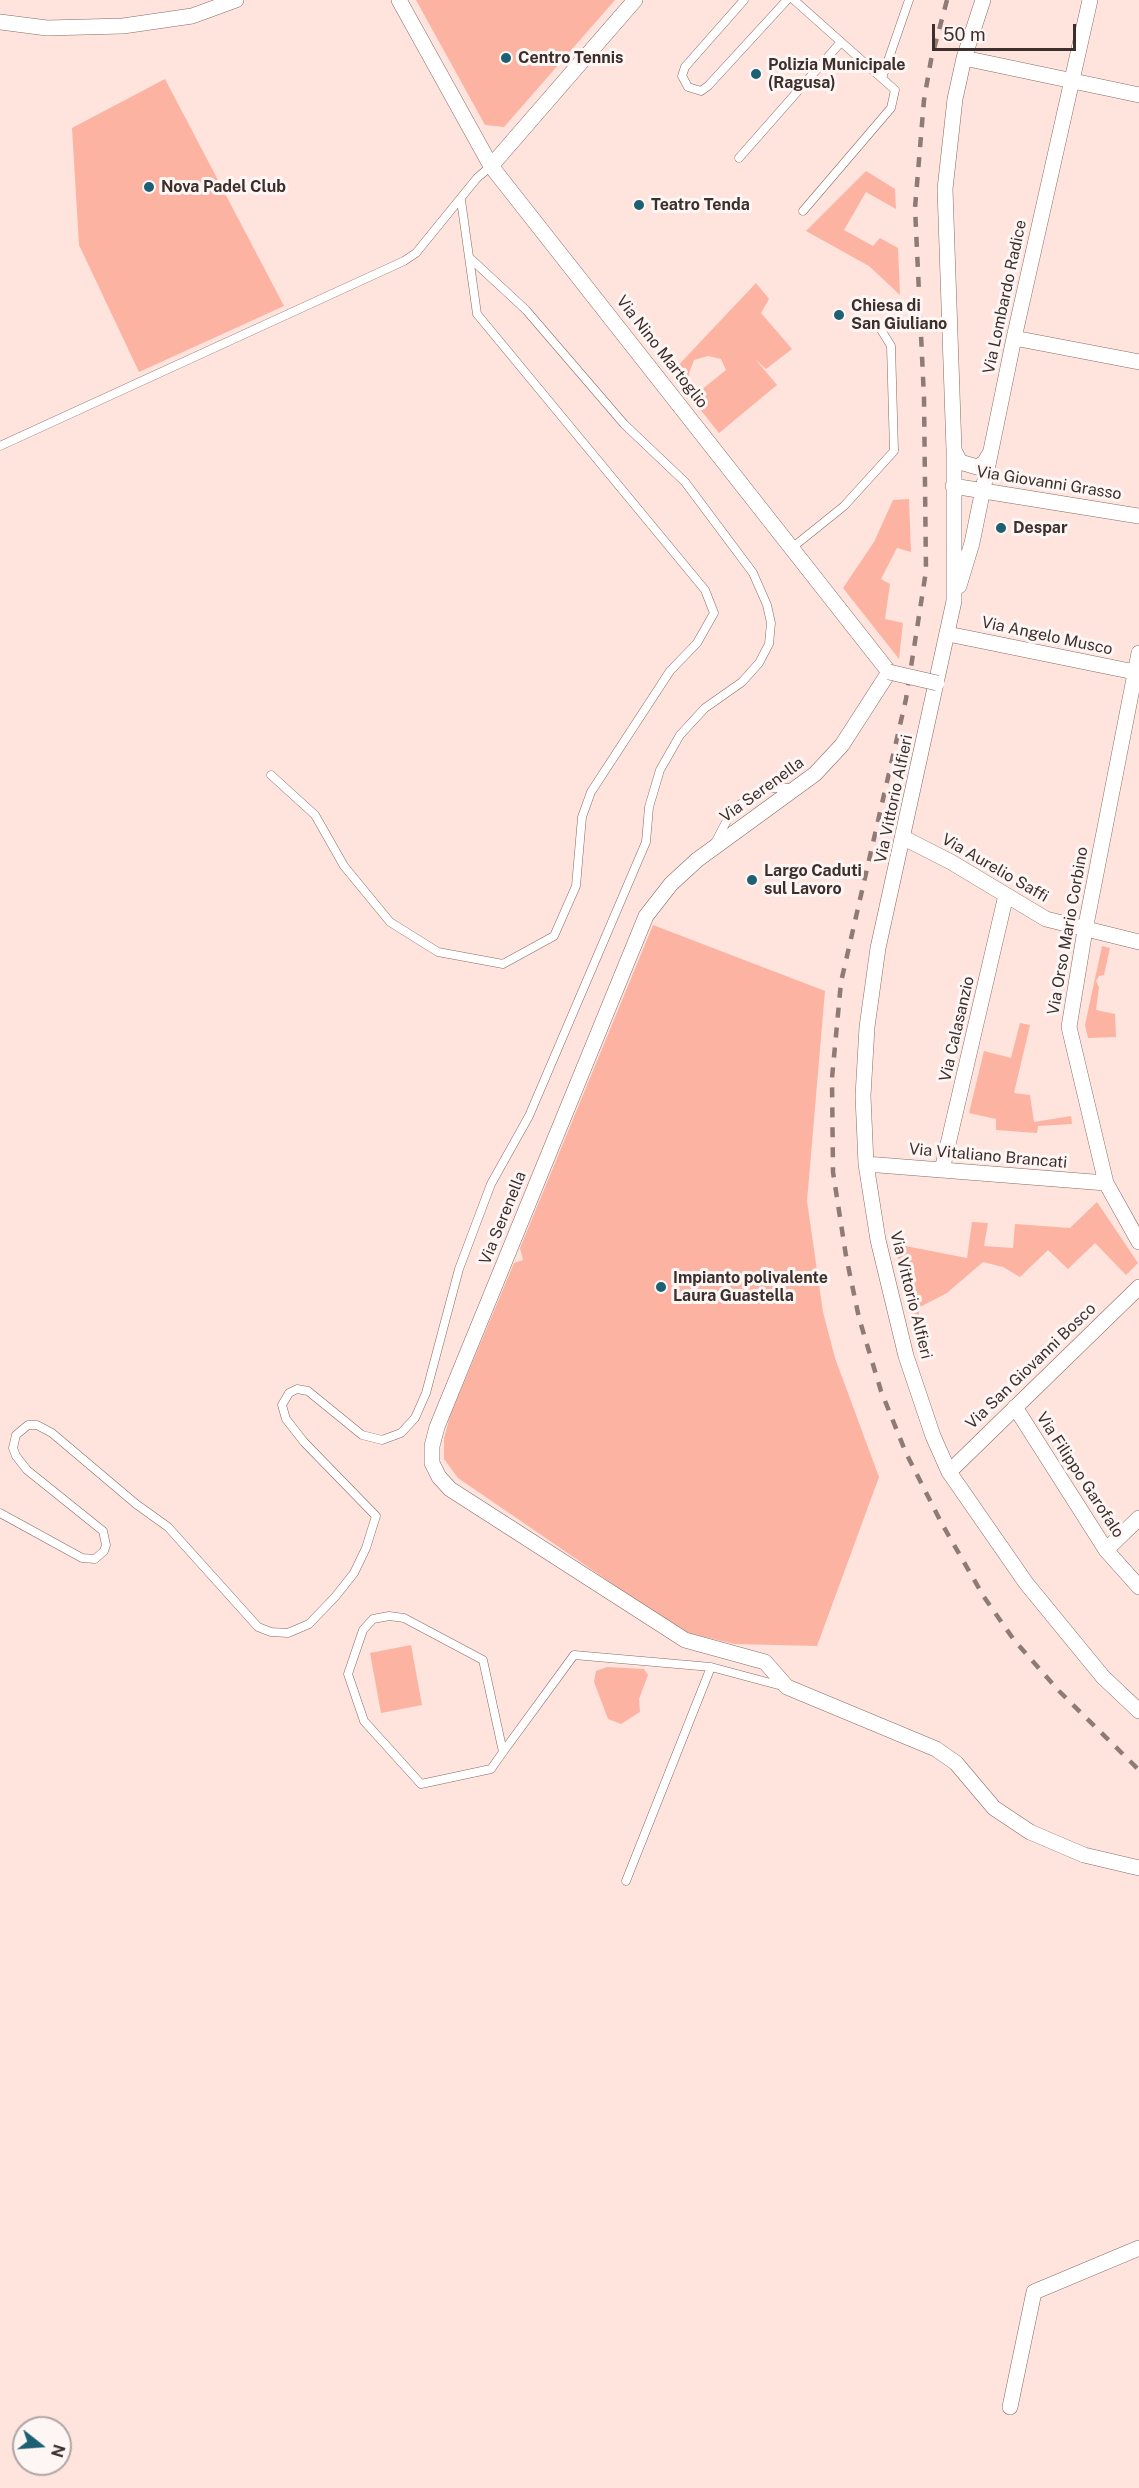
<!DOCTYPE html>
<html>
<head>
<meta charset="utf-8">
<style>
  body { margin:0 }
  #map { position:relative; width:1139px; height:2488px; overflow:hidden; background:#ffe3dd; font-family:"Public Sans",sans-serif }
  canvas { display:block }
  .north { position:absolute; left:12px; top:2416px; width:60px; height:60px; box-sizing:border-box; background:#fdf6f4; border:2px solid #b0a6a4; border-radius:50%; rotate:107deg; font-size:16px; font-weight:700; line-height:24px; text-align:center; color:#3c2f2c }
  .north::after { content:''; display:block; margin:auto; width:21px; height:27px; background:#1c6073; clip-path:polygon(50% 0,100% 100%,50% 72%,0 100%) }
  .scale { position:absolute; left:932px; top:24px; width:144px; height:27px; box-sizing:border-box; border:3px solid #3c2f2c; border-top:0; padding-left:8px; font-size:18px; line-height:21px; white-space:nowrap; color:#3c2f2c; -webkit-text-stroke:4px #fdf6f4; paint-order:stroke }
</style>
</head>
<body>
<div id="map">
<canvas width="1139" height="2488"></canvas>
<div class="north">N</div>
<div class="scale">50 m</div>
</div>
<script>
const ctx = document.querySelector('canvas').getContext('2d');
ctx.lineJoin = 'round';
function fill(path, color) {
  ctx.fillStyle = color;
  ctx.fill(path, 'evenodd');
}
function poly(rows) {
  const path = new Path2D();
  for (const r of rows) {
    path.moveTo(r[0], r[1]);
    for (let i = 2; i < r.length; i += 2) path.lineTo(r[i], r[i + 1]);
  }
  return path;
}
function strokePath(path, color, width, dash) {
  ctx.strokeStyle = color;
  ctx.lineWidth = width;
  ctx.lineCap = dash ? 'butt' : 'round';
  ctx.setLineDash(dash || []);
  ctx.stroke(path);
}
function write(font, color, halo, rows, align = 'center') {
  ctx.font = font + ' "Public Sans",sans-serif';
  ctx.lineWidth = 6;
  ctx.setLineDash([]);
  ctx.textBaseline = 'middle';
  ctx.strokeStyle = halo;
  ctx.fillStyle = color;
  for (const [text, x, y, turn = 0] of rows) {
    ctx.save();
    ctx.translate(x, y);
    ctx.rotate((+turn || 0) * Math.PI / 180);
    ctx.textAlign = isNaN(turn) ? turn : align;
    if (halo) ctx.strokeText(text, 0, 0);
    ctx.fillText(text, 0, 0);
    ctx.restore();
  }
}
const green = poly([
  [416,0,615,0,504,127,485,125],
  [165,79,284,306,139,372,79,245,72,128],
  [866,171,895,189,896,209,866,192,844,230,873,246,880,238,898,248,900,295,869,266,806,231],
  [756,283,769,299,761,313,792,349,766,369,756,360,777,385,719,433,671,373],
  [708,356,721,359,726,370,700,391,690,383,689,373,694,360],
  [909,499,911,552,897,548,881,579,890,584,885,619,903,623,899,659,843,588,874,542,893,500],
  [653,925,825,991,807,1201,823,1312,835,1358,879,1477,817,1646,734,1644,688,1633,677,1628,458,1478,444,1459,444,1438,450,1416,514,1263,523,1260,520,1248],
  [1102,946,1110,948,1104,975,1099,976,1096,981,1099,987,1096,1010,1115,1014,1116,1037,1088,1038,1085,1025],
  [1020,1023,1030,1025,1014,1093,1030,1095,1034,1122,1071,1116,1072,1124,1038,1126,1037,1133,996,1130,996,1119,969,1113,984,1051,1011,1058],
  [1097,1202,1138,1263,1126,1275,1095,1243,1068,1269,1048,1250,1020,1277,1003,1267,983,1262,947,1293,918,1308,923,1334,917,1339,895,1244,967,1258,972,1222,988,1223,984,1246,1013,1248,1015,1224,1070,1228],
  [411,1645,422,1705,381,1713,370,1653],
  [607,1667,644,1669,648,1675,639,1699,640,1712,621,1724,608,1719,594,1682,596,1671]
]);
const lane = poly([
  [744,0,685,67,682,76,688,87,701,91,708,86,787,0],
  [794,0,895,90,891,108,803,211],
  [882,78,909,0],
  [739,158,841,42],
  [0,446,404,261,416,253,477,178,491,166],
  [793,547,844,506,894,451,891,346,880,328],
  [271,775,315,815,344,866,390,922,438,952,503,964,554,936,576,886,582,817,591,792,670,671,697,643,714,613,705,590,477,314,461,200],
  [716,841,733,809,765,788,792,788],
  [0,1513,82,1558,95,1559,104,1551,106,1545,103,1531,27,1470,16,1456,13,1448,16,1435,28,1425,37,1425,52,1433,136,1504,168,1527,258,1627,271,1632,288,1633,309,1624,335,1597,354,1573,366,1548,376,1516,304,1442,286,1419,282,1405,289,1393,297,1389,308,1391,362,1435,382,1440,401,1433,415,1418,426,1393,459,1269,491,1184,529,1116,646,842,649,807,660,770,680,735,705,708,742,682,759,663,769,644,771,623,767,605,753,573,685,482,624,424,526,310,471,259],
  [503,1752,483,1660,404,1618,389,1616,373,1619,363,1630,348,1674,364,1721,421,1784,491,1769,503,1752,574,1655,711,1667,782,1686],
  [626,1881,711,1667]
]);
const street = poly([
  [399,0,491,166,889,672,842,745,815,774,697,860,671,884,646,916,437,1427,432,1446,432,1463,439,1477,450,1489,685,1640,765,1662,787,1687,936,1749,956,1763,994,1808,1030,1832,1084,1855,1139,1868],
  [983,0,964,58,955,99,945,189,954,450,954,601,878,948,867,1027,863,1096,866,1164,878,1240,906,1356,933,1436,949,1472,1026,1583,1103,1677,1139,1711],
  [0,22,47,28,123,26,192,16,236,0],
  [964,58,1139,95],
  [491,166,635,0],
  [1014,338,1139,362],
  [954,450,960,462,977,467,984,463,990,453],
  [953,486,1139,516],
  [959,586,972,543,1014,338,1090,0],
  [948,634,1139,673],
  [1139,653,1085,930,1069,1027,1106,1183,1139,1242],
  [904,838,951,862,1046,919,1139,942],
  [866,1164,1106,1183],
  [942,1170,1006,895],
  [1015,1407,1106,1550,1139,1587],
  [949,1472,1139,1287],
  [1106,1550,1139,1518],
  [1010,2407,1034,2292,1139,2248]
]);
const rail = poly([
  [947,0,931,60,924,100,915,208,924,398,926,571,906,699,841,982,832,1078,833,1172,846,1256,859,1318,881,1391,906,1453,942,1524,984,1597,1014,1640,1059,1691,1139,1770]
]);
const streetBridge = poly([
  [889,672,937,683]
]);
const markers = [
  [506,58,6,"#1c6073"],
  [756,74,6,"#1c6073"],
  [149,187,6,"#1c6073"],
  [639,205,6,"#1c6073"],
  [839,315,6,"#1c6073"],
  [1001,528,6,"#1c6073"],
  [752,880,6,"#1c6073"],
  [661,1287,6,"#1c6073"]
];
const poiNames = [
  ["Centro Tennis",518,58],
  ["Polizia Municipale",768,65],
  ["(Ragusa)",768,83],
  ["Nova Padel Club",161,187],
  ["Teatro Tenda",651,205],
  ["Chiesa di",851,306],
  ["San Giuliano",851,324],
  ["Despar",1013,528],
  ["Largo Caduti",764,871],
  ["sul Lavoro",764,889],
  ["Impianto polivalente",673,1278],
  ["Laura Guastella",673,1296]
];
const streetNames = [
  ["Via Lombardo Radice",1005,297,-78],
  ["Via Nino Martoglio",662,352,52],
  ["Via Giovanni Grasso",1049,483,9],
  ["Via Angelo Musco",1047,636,12],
  ["Via Serenella",762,790,-36],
  ["Via Vittorio Alfieri",894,799,-78],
  ["Via Aurelio Saffi",995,868,30],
  ["Via Orso Mario Corbino",1068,931,-80],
  ["Via Calasanzio",957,1029,-77],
  ["Via Vitaliano Brancati",988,1156,5],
  ["Via Serenella",503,1218,-68],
  ["Via Vittorio Alfieri",911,1295,76],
  ["Via San Giovanni Bosco",1031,1366,-44],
  ["Via Filippo Garofalo",1080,1475,57]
];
fill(green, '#fdb3a2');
strokePath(lane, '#896b64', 9);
strokePath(street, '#896b64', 16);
strokePath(lane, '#fff', 8);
strokePath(street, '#fff', 15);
strokePath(rail, '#8e7b76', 4.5, [10, 10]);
strokePath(streetBridge, '#896b64', 16, []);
strokePath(streetBridge, '#fff', 15);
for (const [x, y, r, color] of markers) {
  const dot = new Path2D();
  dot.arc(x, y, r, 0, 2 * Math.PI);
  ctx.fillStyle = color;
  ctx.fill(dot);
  strokePath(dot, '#fdf6f4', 2);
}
write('bold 16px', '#3c2f2c', '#fdf6f4', poiNames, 'left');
write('16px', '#3c2f2c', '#fdf6f4', streetNames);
</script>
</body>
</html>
